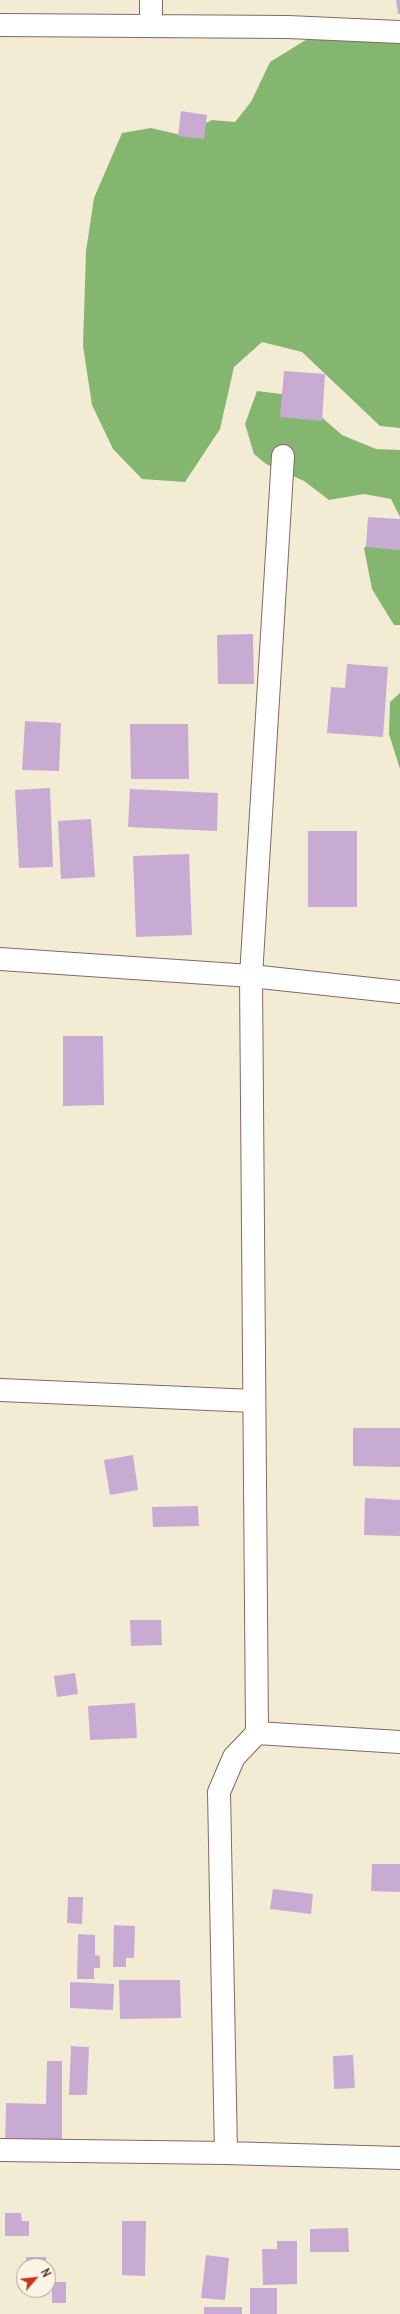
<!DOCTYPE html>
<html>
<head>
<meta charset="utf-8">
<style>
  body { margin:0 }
  #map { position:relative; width:400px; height:2314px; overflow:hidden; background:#f3ecd4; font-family:Delius,sans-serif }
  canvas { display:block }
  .north { position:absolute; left:16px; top:2258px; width:40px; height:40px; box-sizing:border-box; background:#fcf5e5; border:1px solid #b59f9b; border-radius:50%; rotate:62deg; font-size:11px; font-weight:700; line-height:16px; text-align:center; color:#4a1f2b }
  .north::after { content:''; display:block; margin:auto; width:14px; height:18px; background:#c8321e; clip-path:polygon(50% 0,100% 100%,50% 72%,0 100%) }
</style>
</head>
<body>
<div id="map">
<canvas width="400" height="2314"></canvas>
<div class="north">N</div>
</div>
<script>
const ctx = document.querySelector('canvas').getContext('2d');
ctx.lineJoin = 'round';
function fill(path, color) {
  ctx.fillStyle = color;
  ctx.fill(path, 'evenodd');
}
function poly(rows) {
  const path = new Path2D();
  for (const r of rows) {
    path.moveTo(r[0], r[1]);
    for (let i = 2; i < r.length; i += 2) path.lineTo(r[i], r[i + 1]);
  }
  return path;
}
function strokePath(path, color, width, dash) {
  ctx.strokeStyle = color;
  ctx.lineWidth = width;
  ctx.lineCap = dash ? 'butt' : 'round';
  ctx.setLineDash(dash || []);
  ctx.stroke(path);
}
const forest = poly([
  [330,25,400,28,400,428,380,426,302,352,262,342,234,367,220,429,185,482,142,479,113,449,92,405,83,346,86,251,94,198,122,133,151,128,181,135,212,120,235,122,251,102,270,62],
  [257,391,289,395,312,409,342,435,376,449,400,450,400,517,391,499,364,494,329,500,304,481,266,464,254,454,245,424],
  [400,524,400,625,394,625,372,589,364,548,384,532],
  [400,693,400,769,389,734,390,702]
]);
const building = poly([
  [396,0,400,0,400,14,398,14],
  [181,111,207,115,204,139,178,136],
  [284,371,325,374,322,421,280,417],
  [368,517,400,519,400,550,366,547],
  [253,634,254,684,218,684,217,635],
  [347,664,388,667,383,737,327,733,331,687,345,688],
  [25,721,61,723,59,771,22,770],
  [130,724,188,724,189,779,131,779],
  [50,788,53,867,19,868,15,790],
  [130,789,218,793,217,831,128,827],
  [91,819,95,877,61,879,58,821],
  [308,831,357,831,357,907,308,907],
  [189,854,192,935,136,937,133,856],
  [63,1036,103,1036,104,1105,63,1106],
  [353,1428,400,1428,400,1467,353,1466],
  [133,1455,138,1490,110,1495,104,1460],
  [365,1498,400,1500,400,1536,364,1535],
  [198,1506,199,1526,153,1527,152,1507],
  [130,1620,161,1620,162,1645,131,1646],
  [75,1673,78,1694,57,1697,54,1676],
  [135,1703,137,1738,90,1740,88,1706],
  [372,1864,400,1864,400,1892,371,1891],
  [273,1889,313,1894,311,1914,270,1909],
  [68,1897,83,1897,82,1924,67,1923],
  [114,1925,135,1926,134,1958,126,1958,126,1967,113,1967],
  [78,1934,95,1935,95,1955,100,1956,100,1968,94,1968,94,1979,77,1979],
  [119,1980,180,1980,181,2018,120,2019],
  [70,1982,114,1984,113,2010,70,2008],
  [71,2046,89,2047,87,2095,69,2095],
  [353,2055,355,2088,334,2089,333,2056],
  [47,2061,62,2061,62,2148,5,2147,6,2103,46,2104],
  [5,2213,21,2213,22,2221,29,2221,29,2236,5,2236],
  [122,2221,146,2221,145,2276,122,2275],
  [348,2228,349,2252,310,2252,310,2229],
  [277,2241,297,2241,297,2284,263,2285,262,2249,277,2249],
  [206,2255,229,2258,225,2300,201,2298],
  [26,2257,46,2257,46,2266,27,2266],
  [52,2282,66,2282,66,2303,52,2303],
  [250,2288,277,2288,277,2314,250,2314],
  [204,2307,242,2307,242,2314,204,2314]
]);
const minor = poly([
  [151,0,151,25],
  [0,25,288,27,400,32],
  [0,959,251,976,400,992],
  [0,1390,254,1401],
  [257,1733,251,976,283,456],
  [0,2150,226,2153,400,2158],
  [226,2153,219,1792,234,1757,257,1733,400,1742]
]);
fill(forest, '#84b670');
fill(building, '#c8abd3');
strokePath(minor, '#856766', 24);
strokePath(minor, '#fff', 22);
</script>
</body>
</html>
